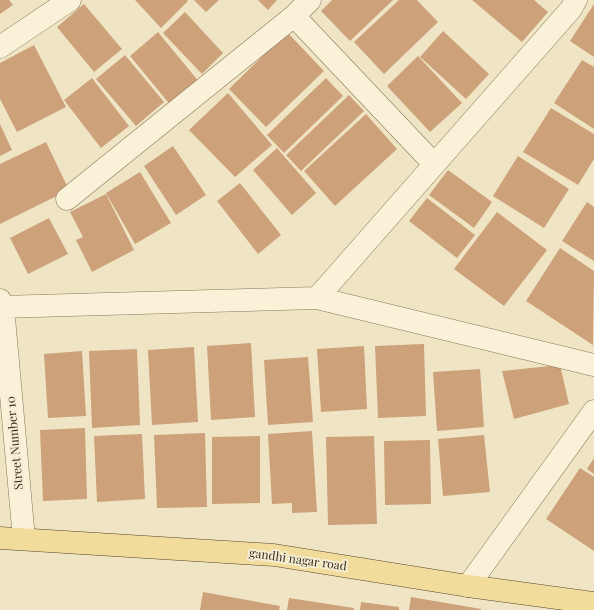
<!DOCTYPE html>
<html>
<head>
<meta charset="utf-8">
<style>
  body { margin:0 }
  canvas { display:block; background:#efe5c4 }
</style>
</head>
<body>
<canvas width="594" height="610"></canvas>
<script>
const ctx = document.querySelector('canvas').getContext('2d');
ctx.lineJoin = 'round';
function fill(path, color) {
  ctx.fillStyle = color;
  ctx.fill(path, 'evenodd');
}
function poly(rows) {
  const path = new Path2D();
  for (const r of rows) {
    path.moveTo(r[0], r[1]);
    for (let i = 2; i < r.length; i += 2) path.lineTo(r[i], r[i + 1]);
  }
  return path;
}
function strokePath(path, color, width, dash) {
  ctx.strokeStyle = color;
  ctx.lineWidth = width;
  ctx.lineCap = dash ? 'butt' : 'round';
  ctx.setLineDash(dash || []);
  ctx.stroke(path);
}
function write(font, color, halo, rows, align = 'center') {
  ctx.font = font + ' "Playfair Display",serif';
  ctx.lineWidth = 4;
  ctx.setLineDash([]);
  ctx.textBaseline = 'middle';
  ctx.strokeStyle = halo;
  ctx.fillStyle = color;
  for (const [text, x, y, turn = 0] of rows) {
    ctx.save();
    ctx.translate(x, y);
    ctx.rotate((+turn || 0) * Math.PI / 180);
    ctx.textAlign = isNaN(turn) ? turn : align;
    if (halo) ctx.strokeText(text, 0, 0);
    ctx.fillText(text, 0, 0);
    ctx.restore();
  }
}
const building = poly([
  [0,0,9,0,13,5,0,14],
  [135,0,187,0,188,1,161,28],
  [194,0,219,0,206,12],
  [258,0,277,0,268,10],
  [332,0,393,0,350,41,321,11],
  [399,0,417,0,438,22,384,74,354,42],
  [472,0,534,0,548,12,522,42],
  [84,4,122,49,94,72,57,27],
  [594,4,594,57,570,41],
  [185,12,223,53,202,74,163,33],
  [443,31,489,74,466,99,420,57],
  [158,32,200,83,172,107,130,56],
  [287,32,324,71,266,127,229,89],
  [34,45,66,107,17,132,0,99,0,63],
  [125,55,164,102,136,126,96,79],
  [418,56,462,103,430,132,387,86],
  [582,60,594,67,594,129,554,103],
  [92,78,129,126,101,148,64,100],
  [326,78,343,96,284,153,267,135],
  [228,93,272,145,235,177,189,130],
  [349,95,364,111,301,171,286,155],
  [551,108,594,134,594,159,578,185,523,152],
  [366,114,397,149,335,206,304,171],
  [0,124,12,150,0,156],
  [46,142,69,190,0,224,0,164],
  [173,146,206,195,176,215,144,166],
  [277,148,316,193,292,215,253,170],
  [518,156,569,189,544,228,493,196],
  [448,170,492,202,474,228,429,195],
  [140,172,171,223,135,244,106,193],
  [240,183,281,235,258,254,217,201],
  [106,194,134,250,92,272,76,240,83,237,70,212],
  [427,198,475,235,457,258,409,221],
  [587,202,594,207,594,261,562,241],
  [497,212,547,250,504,306,454,269],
  [49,218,68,254,28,274,10,238],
  [560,248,594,271,593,345,526,301],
  [251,343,255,417,211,420,207,346],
  [424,344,426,416,378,418,375,346],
  [364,346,367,409,321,412,317,349],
  [194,347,198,422,152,425,148,350],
  [137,349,140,425,92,428,89,351],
  [82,351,86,416,48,418,44,354],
  [308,357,313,422,268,425,264,360],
  [560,365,569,404,514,419,502,371],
  [480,369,484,427,437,431,433,372],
  [85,428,87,499,43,501,40,430],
  [312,431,317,512,292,513,292,503,272,504,268,434],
  [205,433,207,507,157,508,154,435],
  [142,434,145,499,97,502,94,436],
  [484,435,490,492,443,496,438,439],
  [260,436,260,503,212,504,212,437],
  [374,436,377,524,328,525,326,437],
  [430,440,431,504,385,505,384,441],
  [594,458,594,474,587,469],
  [580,468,594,477,594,551,546,519],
  [203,592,280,606,279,610,200,610],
  [411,597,481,609,481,610,409,610],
  [289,598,354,608,354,610,287,610],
  [361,602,399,607,399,610,360,610]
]);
const minor = poly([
  [294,16,434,164],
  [0,47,70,0],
  [67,199,294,16,310,0],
  [317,298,594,365],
  [0,300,3,307,24,539],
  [0,307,317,298,571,9,576,0],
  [468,586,594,411]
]);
const major = poly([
  [0,538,274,555,468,586,594,603]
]);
const streetNames = [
  ["Street Number 10",15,443,-95],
  ["gandhi nagar road",298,560,8]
];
fill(building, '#cda17a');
strokePath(minor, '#8a765a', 23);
strokePath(major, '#58442e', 23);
strokePath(minor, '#f9f1d8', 22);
strokePath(major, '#f2dc9c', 22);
write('12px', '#3a2d1e', '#f6eed4', streetNames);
</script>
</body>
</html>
